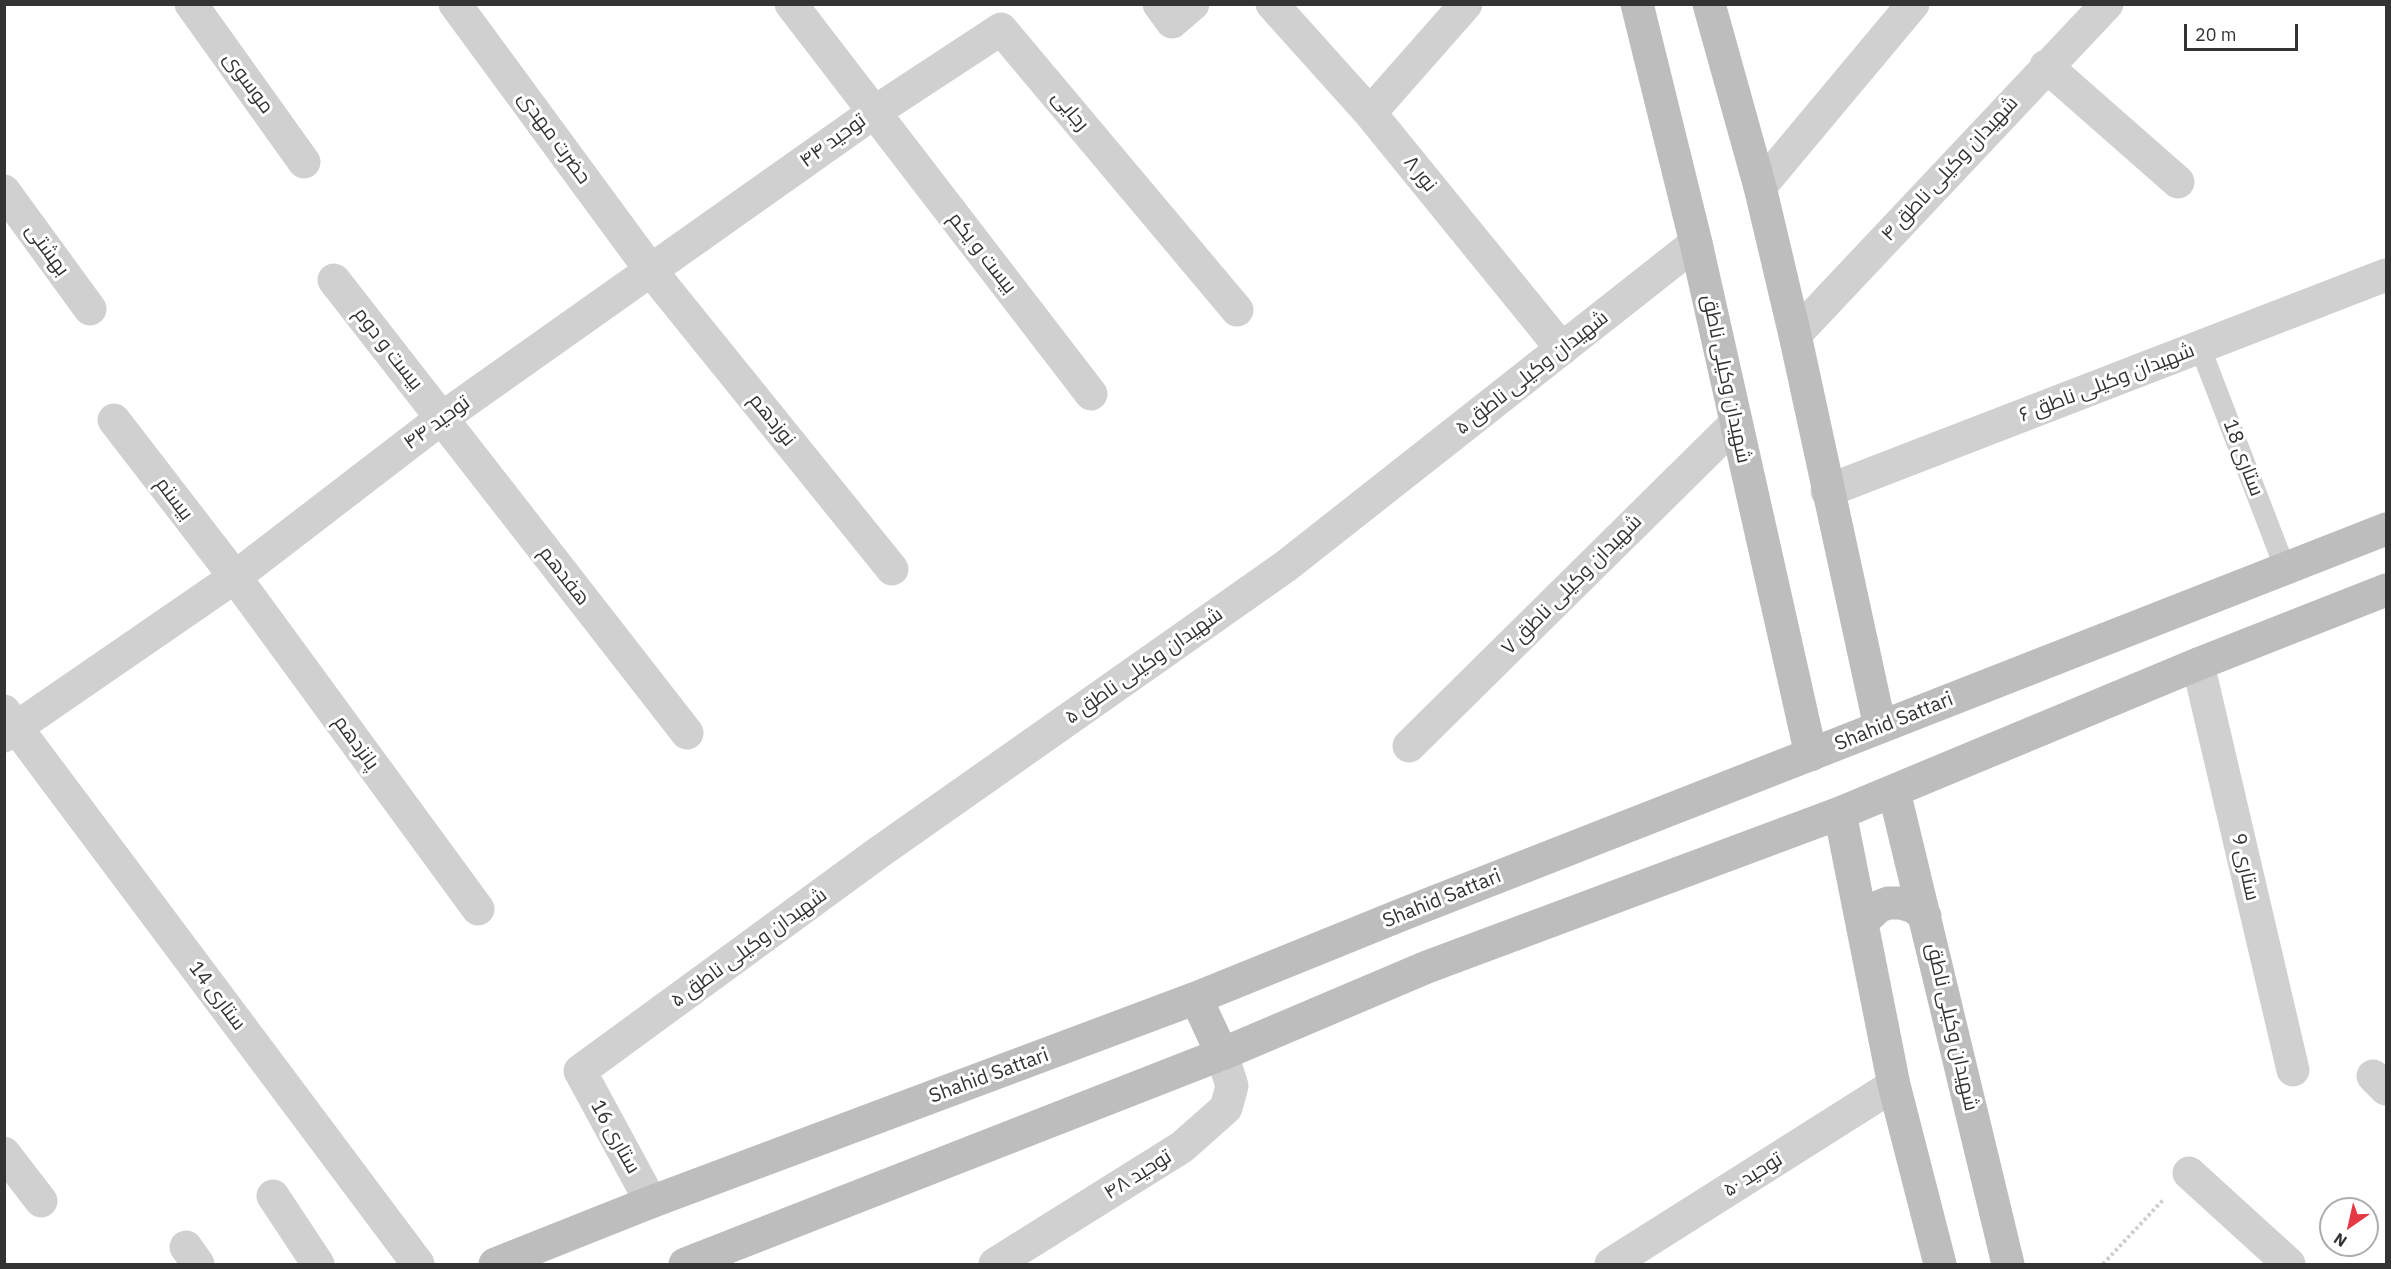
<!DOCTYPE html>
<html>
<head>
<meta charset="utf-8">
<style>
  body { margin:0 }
  #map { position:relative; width:2391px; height:1269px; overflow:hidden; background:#fff; font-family:"IBM Plex Sans",sans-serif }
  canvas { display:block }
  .frame { position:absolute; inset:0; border:6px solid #333; pointer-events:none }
  .north { position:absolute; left:2319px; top:1197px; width:60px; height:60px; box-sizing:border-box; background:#fff; border:2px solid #adadad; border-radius:50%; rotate:214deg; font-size:16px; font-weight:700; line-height:24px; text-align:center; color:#333 }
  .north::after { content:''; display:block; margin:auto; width:21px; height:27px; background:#e63946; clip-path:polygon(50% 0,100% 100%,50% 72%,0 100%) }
  .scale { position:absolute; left:2184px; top:24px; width:114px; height:27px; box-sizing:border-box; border:3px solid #333; border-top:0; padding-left:8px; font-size:18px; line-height:21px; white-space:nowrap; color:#333; -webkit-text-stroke:4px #fff; paint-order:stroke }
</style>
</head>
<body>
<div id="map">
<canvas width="2391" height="1269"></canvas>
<div class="frame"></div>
<div class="north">N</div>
<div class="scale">20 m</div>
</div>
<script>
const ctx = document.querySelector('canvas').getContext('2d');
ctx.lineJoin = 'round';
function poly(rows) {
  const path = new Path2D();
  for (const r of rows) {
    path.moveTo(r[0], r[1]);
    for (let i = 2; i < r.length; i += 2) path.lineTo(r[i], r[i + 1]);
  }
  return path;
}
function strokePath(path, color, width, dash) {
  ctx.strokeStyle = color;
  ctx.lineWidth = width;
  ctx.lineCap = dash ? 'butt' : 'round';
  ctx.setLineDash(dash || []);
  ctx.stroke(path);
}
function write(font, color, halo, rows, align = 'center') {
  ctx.font = font + ' "IBM Plex Sans",Cairo,sans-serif';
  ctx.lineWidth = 6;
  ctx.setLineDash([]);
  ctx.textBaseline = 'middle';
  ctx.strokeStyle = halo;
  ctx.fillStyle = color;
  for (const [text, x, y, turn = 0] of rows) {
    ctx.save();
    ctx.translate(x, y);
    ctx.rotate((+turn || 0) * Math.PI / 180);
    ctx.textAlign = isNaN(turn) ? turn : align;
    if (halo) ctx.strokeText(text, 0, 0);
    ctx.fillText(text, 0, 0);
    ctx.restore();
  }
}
const path = poly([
  [2103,1264,2164,1199]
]);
const lane = poly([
  [2200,347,2285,568]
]);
const street = poly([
  [191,4,304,162],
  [455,4,652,272,892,569],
  [791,4,1091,394],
  [1159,4,1172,22,1193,4],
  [1272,4,1370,113,1562,349],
  [2046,66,2178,182],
  [1370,113,1466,4],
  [1760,187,1913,4],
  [4,191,90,309],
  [334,280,687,733],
  [1795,335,2107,4],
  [114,420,235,577,478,909],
  [1827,491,2386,275],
  [2198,664,2293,1070],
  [4,711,418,1264],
  [4,736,235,577,442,418,873,113,1001,29,1237,310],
  [1409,746,1735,424],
  [2373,1076,2386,1089],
  [4,1153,41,1201],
  [2189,1173,2289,1264],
  [273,1196,318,1264],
  [651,1202,580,1071,878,853,1286,566,1696,243],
  [186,1247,198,1264],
  [995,1264,1182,1147,1226,1108,1232,1086,1222,1054],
  [1611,1264,1894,1085]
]);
const secondary = poly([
  [1637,4,1696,243,1811,755],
  [1709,4,1760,187,1795,335,1880,727],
  [1894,791,2008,1264],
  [1840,813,1894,1085,1940,1264],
  [1862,922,1878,907,1888,903,1901,903,1914,907,1925,916],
  [1196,998,1222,1054],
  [495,1264,651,1202,1196,998,1406,913,2386,529],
  [685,1264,1222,1054,1427,967,1840,813,2198,664,2386,590]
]);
const streetNames = [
  ["موسوی",248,83,54],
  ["رجایی",1070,111,50],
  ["حضرت مهدی",554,138,54],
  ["توحید ۴۴",833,141,-36],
  ["شهیدان وکیلی ناطق ۴",1950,169,-47],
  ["نور ۸",1420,174,51],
  ["بهشتی",47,250,54],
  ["بیست و یکم",982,253,52],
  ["بیست و دوم",388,349,52],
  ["شهیدان وکیلی ناطق ۵",1532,373,-38],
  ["شهیدان وکیلی ناطق",1726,379,78],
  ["شهیدان وکیلی ناطق ۶",2107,383,-21],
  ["نوزدهم",772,420,51],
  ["توحید ۴۴",437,423,-36],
  ["ستاری 18",2243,458,69],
  ["بیستم",174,499,53],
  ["هفدهم",564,576,52],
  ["شهیدان وکیلی ناطق ۷",1572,585,-45],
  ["شهیدان وکیلی ناطق ۵",1144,666,-35],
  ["Shahid Sattari",1894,722,-22],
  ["پانزدهم",356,743,54],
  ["ستاری 9",2245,867,77],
  ["Shahid Sattari",1442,899,-22],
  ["شهیدان وکیلی ناطق ۵",749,948,-36],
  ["ستاری 14",217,996,53],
  ["شهیدان وکیلی ناطق",1952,1027,77],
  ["Shahid Sattari",989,1076,-20],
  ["ستاری 16",615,1137,61],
  ["توحید ۴۸",1138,1175,-32],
  ["توحید ۵۰",1753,1175,-32]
];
strokePath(path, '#cdcdcd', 4, [3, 3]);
strokePath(lane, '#d0d0d0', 21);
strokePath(street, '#d0d0d0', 33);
strokePath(secondary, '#bdbdbd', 33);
write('20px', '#333', '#fff', streetNames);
</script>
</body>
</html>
